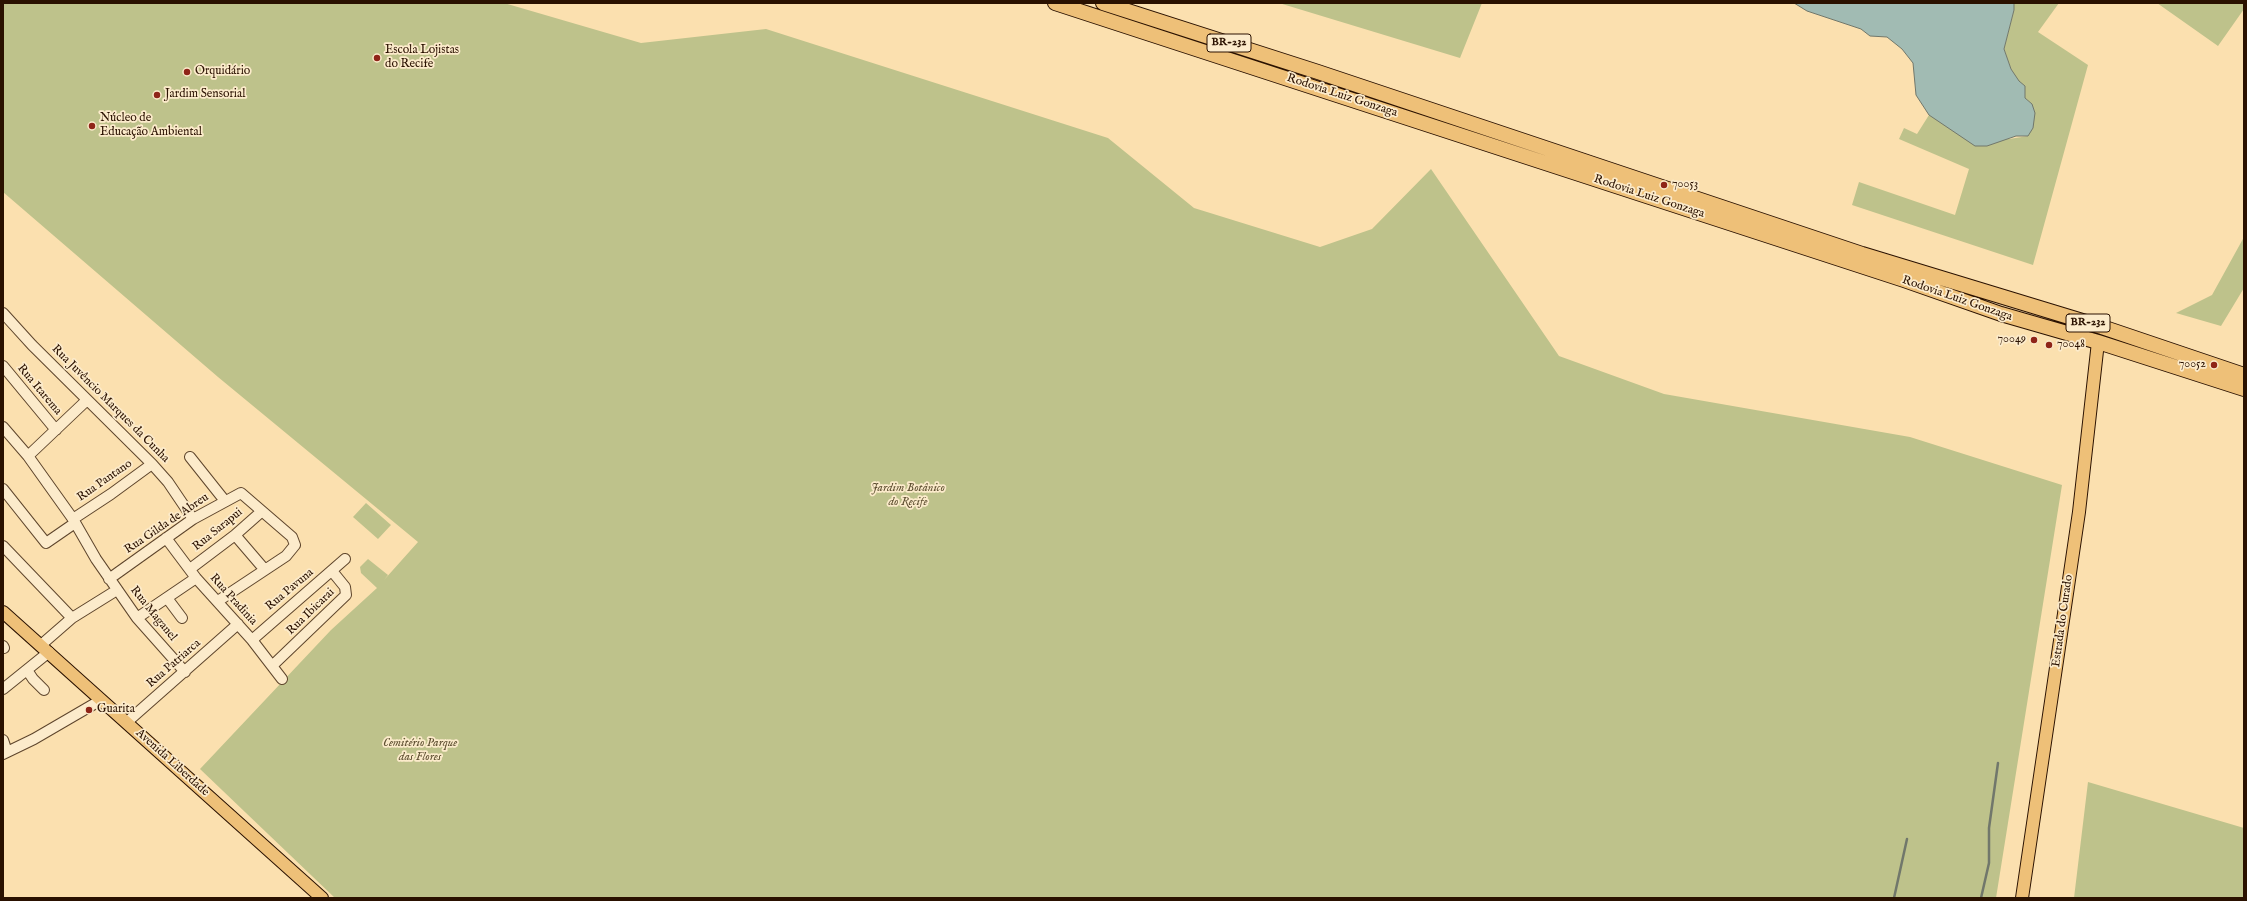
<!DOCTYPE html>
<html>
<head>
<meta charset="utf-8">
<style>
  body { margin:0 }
  #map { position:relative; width:2247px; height:901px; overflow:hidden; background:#fbe0af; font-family:"IM FELL English",serif }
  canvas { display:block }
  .frame { position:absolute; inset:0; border:4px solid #2a1100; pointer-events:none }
</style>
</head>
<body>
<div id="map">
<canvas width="2247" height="901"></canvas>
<div class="frame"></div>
</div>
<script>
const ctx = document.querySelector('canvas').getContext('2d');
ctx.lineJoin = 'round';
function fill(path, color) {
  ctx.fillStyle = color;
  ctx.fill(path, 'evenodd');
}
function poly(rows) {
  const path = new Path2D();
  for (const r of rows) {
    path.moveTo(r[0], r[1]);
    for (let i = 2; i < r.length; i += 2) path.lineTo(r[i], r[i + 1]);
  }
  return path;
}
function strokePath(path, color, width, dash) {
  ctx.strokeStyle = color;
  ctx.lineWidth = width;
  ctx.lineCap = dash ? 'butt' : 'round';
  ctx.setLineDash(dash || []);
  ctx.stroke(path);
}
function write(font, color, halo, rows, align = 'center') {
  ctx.font = font + ' "IM FELL English",serif';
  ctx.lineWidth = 3.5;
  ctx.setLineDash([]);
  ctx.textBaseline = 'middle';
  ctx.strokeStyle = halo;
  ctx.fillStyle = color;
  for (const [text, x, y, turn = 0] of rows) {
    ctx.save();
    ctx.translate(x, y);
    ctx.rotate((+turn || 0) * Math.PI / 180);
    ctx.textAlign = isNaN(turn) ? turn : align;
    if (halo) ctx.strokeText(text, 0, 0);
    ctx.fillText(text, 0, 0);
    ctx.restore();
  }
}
const green = poly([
  [3,3,504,3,641,43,766,29,1108,138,1194,208,1320,247,1372,229,1431,169,1559,356,1664,394,1910,437,2062,485,1996,898,335,898,200,769,331,630,377,588,361,573,360,567,368,559,388,575,384,580,418,542,218,377,3,192],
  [1279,3,1482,3,1460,58],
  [2014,3,2059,3,2038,32,2088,65,2033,265,1852,205,1859,182,1955,215,1969,169,1899,139,1904,128,1917,134,1929,115,1941,121,2009,139,2028,136,2032,104,2025,98,2025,86,2019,82,2011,69,2004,49,2014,10],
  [2157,3,2244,3,2244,9,2218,46],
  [2244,237,2244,288,2221,326,2176,313,2212,295],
  [366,503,391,525,378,539,353,517],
  [2088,782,2244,828,2244,898,2074,898]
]);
const water = poly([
  [1794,3,2014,3,2014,10,2004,49,2011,69,2019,81,2025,86,2025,98,2032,104,2035,113,2033,128,2028,136,2016,136,1987,146,1975,146,1929,115,1916,95,1913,63,1902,49,1887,37,1870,36,1861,29,1807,11,1794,3]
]);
const stream = poly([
  [1894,898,1907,839],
  [1981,898,1989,863,1989,828,1998,763]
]);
const minor = poly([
  [3,313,32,345,152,464,168,482,193,519],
  [3,366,56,430],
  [3,427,28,456,73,519,96,559,137,618,185,672],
  [28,456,87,400],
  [190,457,225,501],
  [3,489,46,543,75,523],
  [73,519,111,494,152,464],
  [235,535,265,570],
  [166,538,196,578,252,640,282,679],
  [3,546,72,618],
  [190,569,235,535,261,512],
  [109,579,193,519,241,493,292,537,295,545,286,556,218,601],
  [167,598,182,618],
  [137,618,196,578],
  [252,640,345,559],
  [41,645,72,618,117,590],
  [3,646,4,648],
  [272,666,346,595,345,587,332,571],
  [27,670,33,679,44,690],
  [3,689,49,652],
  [127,722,238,624],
  [3,740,7,752],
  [3,754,34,739,101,700]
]);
const major = poly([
  [3,612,322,898],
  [2022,898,2079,512,2098,342]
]);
const highway = poly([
  [1055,3,1904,280,2001,314,2098,342,2244,389],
  [1103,3,1318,72,1862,254,2102,327,2244,375]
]);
const markers = [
  [377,58,4,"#8f2418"],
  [187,72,4,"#8f2418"],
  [157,95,4,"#8f2418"],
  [92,126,4,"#8f2418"],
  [1664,185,4,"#8f2418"],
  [2034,340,4,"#8f2418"],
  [2049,345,4,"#8f2418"],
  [2214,365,4,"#8f2418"],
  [89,710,4,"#8f2418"]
];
const shields = [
  [1229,43,44],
  [2088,323,44]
];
const shieldNames = [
  ["BR-232",1229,43],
  ["BR-232",2088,323]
];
const poiNames = [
  ["Escola Lojistas",385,51],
  ["do Recife",385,65],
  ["Orquidário",195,72],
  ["Jardim Sensorial",165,95],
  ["Núcleo de",100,119],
  ["Educação Ambiental",100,133],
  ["70053",1672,185],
  ["70049",2026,340,"right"],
  ["70048",2057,345],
  ["70052",2206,365,"right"],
  ["Guarita",97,710]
];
const streetNames = [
  ["Rodovia Luiz Gonzaga",1342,96,18],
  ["Rodovia Luiz Gonzaga",1649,197,18],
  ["Rodovia Luiz Gonzaga",1957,299,19],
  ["Rua Itarema",39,390,50],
  ["Rua Juvêncio Marques da Cunha",110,404,45],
  ["Rua Pantano",105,481,-35],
  ["Rua Gilda de Abreu",167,524,-34],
  ["Rua Sarapui",218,530,-39],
  ["Rua Pavuna",290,590,-40],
  ["Rua Pradinia",233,600,48],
  ["Rua Ibicarai",311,612,-44],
  ["Rua Maganel",153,614,51],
  ["Estrada do Curado",2063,621,-82],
  ["Rua Patriarca",174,664,-41],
  ["Avenida Liberdade",172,763,42]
];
const parkNames = [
  ["Jardim Botânico",908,489],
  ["do Recife",908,503],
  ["Cemitério Parque",420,744],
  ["das Flores",420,758]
];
fill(green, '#bec28b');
fill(water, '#a1bbb3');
strokePath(water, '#71776b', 1);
strokePath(stream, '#71776b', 2.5);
strokePath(minor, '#5e452c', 12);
strokePath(major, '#2a1100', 14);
strokePath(highway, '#2a1100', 16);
strokePath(minor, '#fcebcb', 10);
strokePath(major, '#eec078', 12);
strokePath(highway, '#eec078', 14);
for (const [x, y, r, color] of markers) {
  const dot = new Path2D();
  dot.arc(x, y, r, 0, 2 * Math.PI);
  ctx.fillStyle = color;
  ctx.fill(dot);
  strokePath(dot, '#fcebcb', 1.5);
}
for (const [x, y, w] of shields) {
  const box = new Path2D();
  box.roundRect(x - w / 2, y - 9, w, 18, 3);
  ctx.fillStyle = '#fcebcb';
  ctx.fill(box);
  strokePath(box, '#2a1100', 1);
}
write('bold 11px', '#2a1100', null, shieldNames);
write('12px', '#2a1100', '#fcebcb', poiNames, 'left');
write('12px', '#2a1100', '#fcebcb', streetNames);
write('italic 12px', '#5e4f31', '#fcebcb', parkNames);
</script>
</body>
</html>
